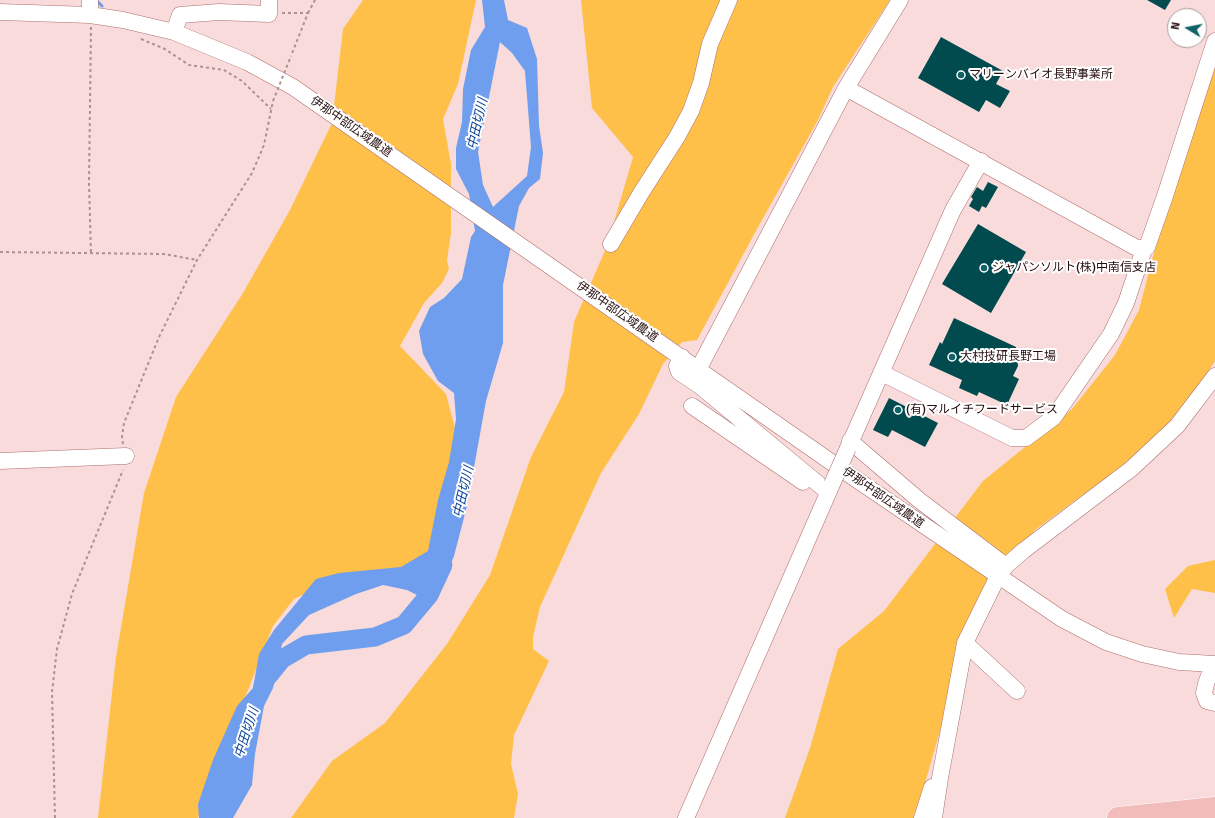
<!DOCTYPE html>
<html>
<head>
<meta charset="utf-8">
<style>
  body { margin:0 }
  #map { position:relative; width:1215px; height:818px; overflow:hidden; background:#f8dbda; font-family:Signika,sans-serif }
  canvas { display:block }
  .north { position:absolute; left:1167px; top:8px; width:40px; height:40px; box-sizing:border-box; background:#fff; border:1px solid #a89e9f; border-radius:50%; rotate:280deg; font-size:11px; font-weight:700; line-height:16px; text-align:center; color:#250d0e }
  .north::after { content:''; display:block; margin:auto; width:14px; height:18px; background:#116266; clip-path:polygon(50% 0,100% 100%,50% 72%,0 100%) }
</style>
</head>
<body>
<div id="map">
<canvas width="1215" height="818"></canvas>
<div class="north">N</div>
</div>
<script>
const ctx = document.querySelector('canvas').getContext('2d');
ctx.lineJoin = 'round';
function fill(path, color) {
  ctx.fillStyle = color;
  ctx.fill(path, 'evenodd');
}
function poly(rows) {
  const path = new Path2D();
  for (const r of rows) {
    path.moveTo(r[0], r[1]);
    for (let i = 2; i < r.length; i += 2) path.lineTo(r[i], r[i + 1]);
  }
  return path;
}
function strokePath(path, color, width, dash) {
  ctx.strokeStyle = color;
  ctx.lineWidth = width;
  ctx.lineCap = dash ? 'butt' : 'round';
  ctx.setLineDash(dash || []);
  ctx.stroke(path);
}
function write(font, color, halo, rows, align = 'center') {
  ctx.font = font + ' Signika,"Noto Sans JP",sans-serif';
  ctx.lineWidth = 4;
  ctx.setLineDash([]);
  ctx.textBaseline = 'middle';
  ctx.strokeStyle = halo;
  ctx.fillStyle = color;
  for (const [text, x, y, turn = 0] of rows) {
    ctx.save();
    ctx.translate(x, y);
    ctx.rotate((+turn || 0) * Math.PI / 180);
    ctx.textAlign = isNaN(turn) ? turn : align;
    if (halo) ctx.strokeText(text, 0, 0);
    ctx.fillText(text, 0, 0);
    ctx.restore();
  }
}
const green = poly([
  [363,0,476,0,458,84,443,119,451,164,451,233,447,260,449,269,442,283,424,303,400,346,446,394,460,447,434,556,401,580,326,584,294,599,273,626,198,818,98,818,116,657,144,493,176,397,243,293,290,210,332,123,343,29],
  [581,0,890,0,833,87,818,120,757,229,697,340,682,342,663,364,639,414,601,473,540,607,533,637,533,649,549,661,514,735,511,764,518,794,514,818,291,818,332,761,385,723,447,644,490,575,531,457,564,392,574,322,607,246,633,157,592,108],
  [1215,63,1215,361,1190,400,1140,453,1035,530,986,584,948,703,925,783,919,818,785,818,810,748,838,649,884,611,983,481,1072,409,1115,355,1139,310,1153,256],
  [1215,560,1215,593,1192,589,1174,618,1165,589,1188,566]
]);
const water = poly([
  [482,0,504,0,508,20,527,28,537,59,539,126,543,153,540,179,529,188,519,206,503,285,503,343,486,401,467,506,454,556,444,580,419,596,407,590,383,585,356,594,309,615,282,644,273,688,264,706,255,754,252,785,233,818,199,818,198,804,213,760,237,706,253,688,259,654,274,630,316,579,339,573,401,567,428,551,438,500,449,462,456,419,454,393,438,381,423,354,419,331,430,307,444,298,462,279,471,237,475,231,469,194,456,169,456,148,462,122,463,89,471,50,485,27],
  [500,42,512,53,525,71,531,147,527,176,493,207,483,185,478,152]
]);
const stream = poly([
  [96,0,102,6]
]);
const river = poly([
  [263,686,265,680,282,659,306,645,375,637,404,625,429,595,443,565]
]);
const building = poly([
  [1147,0,1171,0,1165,10],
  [941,37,1003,71,996,84,1010,91,1000,108,986,100,979,112,918,78],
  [988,182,998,187,986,208,982,206,979,212,969,206,973,199,971,197,977,187,983,191],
  [978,224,1026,252,991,313,942,284],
  [954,318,1016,347,1018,366,1013,376,1019,379,1007,405,979,392,977,396,959,388,962,380,929,365,940,342,942,344],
  [889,398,938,423,925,447,892,430,888,437,873,430]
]);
const path = poly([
  [282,13,308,13,291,56],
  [308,13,315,0],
  [91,27,89,183,91,254],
  [141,39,165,49,189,65,224,70,242,81,271,109],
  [0,252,164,254,197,260],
  [123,444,122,437,124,423,159,337,197,260,252,173,264,145,273,101],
  [55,818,52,692,57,649,72,594,123,470]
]);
const minor = poly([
  [0,12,90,15,123,20,174,32,247,62,293,87,841,469,1062,619,1106,642,1142,654,1179,662,1215,664],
  [90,15,90,0],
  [174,32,180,15,219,12,269,14,269,0],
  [846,88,900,0],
  [611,244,641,193,677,137,691,111,701,83,710,44,729,0],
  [682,357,677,366,679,372,700,386,828,492],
  [699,368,846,88,1135,247,1144,249,1147,247,1165,196,1215,41],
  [882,373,1012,438,1026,438,1054,417,1111,334,1126,303,1144,249],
  [692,406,803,482],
  [850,441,919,500,1006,566],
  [848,448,953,210,981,161],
  [0,461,126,456],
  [965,643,1017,691],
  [1213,664,1206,684,1204,693,1207,701,1215,703],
  [686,818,832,484],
  [922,818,932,787],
  [934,818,940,778,965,643,998,576,1006,566,1023,551,1131,469,1177,426,1215,376]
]);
const highway = poly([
  [1118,818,1215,808]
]);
const pathBridge = poly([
  [273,101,291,56]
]);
const minorBridge = poly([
  [832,484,848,448]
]);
const markers = [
  [961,75,4,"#116266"],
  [984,268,4,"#116266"],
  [952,357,4,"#116266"],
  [898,410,4,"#116266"]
];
const poiNames = [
  ["マリーンバイオ長野事業所",969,75],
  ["ジャパンソルト(株)中南信支店",992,268],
  ["大村技研長野工場",960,357],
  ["(有)マルイチフードサービス",906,410]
];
const streetNames = [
  ["伊那中部広域農道",351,127,35],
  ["伊那中部広域農道",617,312,35],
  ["伊那中部広域農道",883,498,35]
];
const waterNames = [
  ["中田切川",478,124,-77],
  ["中田切川",464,492,-77],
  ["中田切川",247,733,-72]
];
fill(green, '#ffc049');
fill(water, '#6e9eed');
strokePath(stream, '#6e9eed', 3);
strokePath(river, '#6e9eed', 19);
fill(building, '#014b4f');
strokePath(minor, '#ac6e6d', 17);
strokePath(highway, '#fff', 23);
strokePath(path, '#ac9191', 2, [3, 3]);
strokePath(minor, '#fff', 16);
strokePath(highway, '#f2bcbb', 22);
strokePath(minorBridge, '#ac6e6d', 17, []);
strokePath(pathBridge, '#ac9191', 2, [3, 3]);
strokePath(minorBridge, '#fff', 16);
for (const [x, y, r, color] of markers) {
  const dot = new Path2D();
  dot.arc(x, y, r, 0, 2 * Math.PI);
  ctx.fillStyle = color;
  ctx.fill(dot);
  strokePath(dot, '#fff', 1.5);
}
write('12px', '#250d0e', '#fff', poiNames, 'left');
write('12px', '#250d0e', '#fff', streetNames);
write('italic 13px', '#0b439a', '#fff', waterNames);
</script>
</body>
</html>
